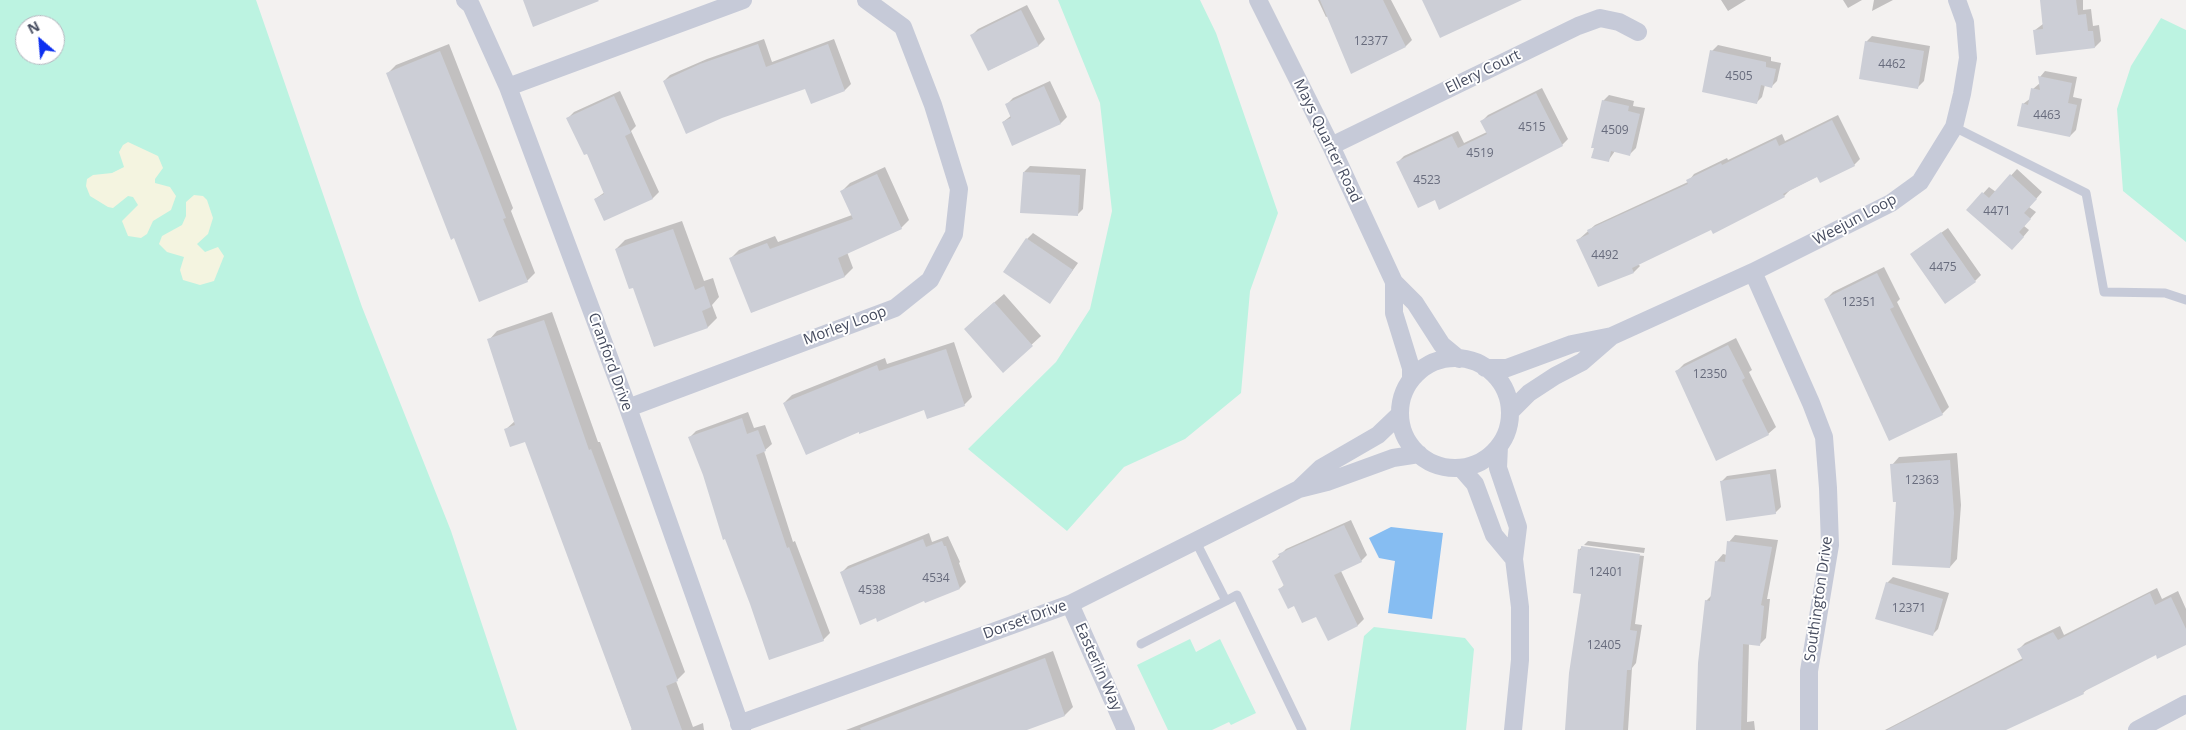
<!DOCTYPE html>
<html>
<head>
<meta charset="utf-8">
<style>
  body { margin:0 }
  #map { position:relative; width:2186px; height:730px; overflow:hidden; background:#f3f1f0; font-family:"Open Sans",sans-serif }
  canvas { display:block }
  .north { position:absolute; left:15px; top:15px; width:50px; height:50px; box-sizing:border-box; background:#fff; border:1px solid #b5b7bf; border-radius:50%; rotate:333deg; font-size:14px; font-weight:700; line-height:20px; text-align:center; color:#464c5f }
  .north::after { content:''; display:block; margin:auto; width:18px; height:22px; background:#0c2ff0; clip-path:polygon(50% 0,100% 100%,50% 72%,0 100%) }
</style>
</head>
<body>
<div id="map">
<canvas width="2186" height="730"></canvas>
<div class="north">N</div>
</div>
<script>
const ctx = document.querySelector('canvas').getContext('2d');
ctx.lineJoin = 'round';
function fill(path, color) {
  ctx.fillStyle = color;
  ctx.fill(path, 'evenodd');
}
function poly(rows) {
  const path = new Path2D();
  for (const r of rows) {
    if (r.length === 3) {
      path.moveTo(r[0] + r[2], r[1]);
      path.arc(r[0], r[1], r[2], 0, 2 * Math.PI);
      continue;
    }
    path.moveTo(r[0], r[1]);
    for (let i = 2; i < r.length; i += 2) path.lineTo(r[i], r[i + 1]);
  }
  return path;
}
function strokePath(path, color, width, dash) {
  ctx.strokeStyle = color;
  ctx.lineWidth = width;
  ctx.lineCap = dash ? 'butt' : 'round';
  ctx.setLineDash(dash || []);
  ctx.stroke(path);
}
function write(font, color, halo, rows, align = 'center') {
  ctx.font = font + ' "Open Sans",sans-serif';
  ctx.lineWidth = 4;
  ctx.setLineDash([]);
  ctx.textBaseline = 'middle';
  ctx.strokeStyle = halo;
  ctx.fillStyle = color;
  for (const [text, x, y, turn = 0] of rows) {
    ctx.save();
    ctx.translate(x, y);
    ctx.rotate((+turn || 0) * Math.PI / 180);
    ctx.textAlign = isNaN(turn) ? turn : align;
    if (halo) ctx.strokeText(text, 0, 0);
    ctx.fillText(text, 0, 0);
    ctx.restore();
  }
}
const green = poly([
  [0,0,256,0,362,307,451,531,517,730,0,730],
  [25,25,55,25,55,55,25,55],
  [1058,0,1200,0,1216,33,1278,213,1250,291,1241,393,1185,439,1124,467,1067,531,968,449,1056,362,1090,309,1112,211,1100,103],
  [2161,18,2186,30,2186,242,2123,191,2117,109,2131,66],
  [1374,627,1465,638,1474,649,1466,730,1350,730,1364,636],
  [1190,639,1196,652,1220,639,1256,713,1231,725,1229,722,1212,730,1168,730,1137,665]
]);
const sand = poly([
  [128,142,158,156,163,168,155,179,155,183,170,187,176,196,171,210,153,221,147,234,141,238,128,236,122,221,138,205,133,197,128,196,113,208,108,207,90,196,86,186,87,179,93,175,112,173,124,167,119,152,123,145],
  [194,195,203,196,207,200,213,218,208,234,197,244,205,252,218,247,224,256,214,281,200,285,183,280,180,270,184,257,167,252,159,244,162,236,182,225,186,216,186,202]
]);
const water = poly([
  [1391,527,1443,533,1432,619,1388,613,1395,561,1379,558,1369,538]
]);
const shadow = poly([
  [1318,0,1391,0,1412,40,1406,46,1352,72,1328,16,1326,17],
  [1721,0,1746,0,1728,11],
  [1843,0,1862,0,1848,8],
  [1874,0,1893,0,1872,11],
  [2041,0,2083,0,2083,10,2091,9,2093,26,2099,25,2101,41,2095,47,2037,53,2035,30,2043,24],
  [1027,5,1045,39,1039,45,989,70,972,35,978,29],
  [1872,36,1930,46,1924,81,1918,87,1866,42],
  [764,39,772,62,834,39,851,84,845,90,806,87,722,117,664,81,670,75,707,59],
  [449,44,513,208,511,211,535,273,527,281,387,74,396,65],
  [1718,45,1771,57,1771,61,1781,63,1777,81,1771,87,1765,85,1762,97,1756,103,1712,51],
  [2045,71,2077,77,2073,97,2082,99,2076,130,2070,136,2023,104,2031,98,2033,89,2040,83,2040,77],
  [1050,81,1067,117,1061,123,1013,144,1003,122,1012,115,1007,104,1013,98],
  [1542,88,1568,139,1562,145,1435,198,1398,162,1404,156,1458,131,1464,143,1487,132,1482,121,1488,115],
  [620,91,636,126,631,131,659,192,653,198,604,220,595,199,605,192,587,152,568,118,574,112],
  [1609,95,1634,101,1633,106,1645,108,1636,148,1630,154,1615,151,1608,161,1603,101],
  [1838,115,1860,159,1854,165,1818,176,1790,190,1784,196,1713,232,1711,228,1638,264,1640,266,1634,272,1598,285,1578,240,1595,225,1688,182,1694,174,1727,158,1728,160,1782,134,1785,141],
  [1030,166,1086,169,1083,209,1077,215,1024,172],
  [885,167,909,220,901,228,847,252,853,268,845,276,752,312,731,258,739,250,775,236,778,242,852,215,842,191,850,183],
  [2017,169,2042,192,2029,207,2036,212,2024,226,2029,230,2018,243,1968,210,1989,187,1996,192],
  [682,221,704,281,713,278,719,297,712,305,717,318,708,327,654,346,634,286,616,249,625,240],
  [1948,228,1981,275,1975,281,1918,249],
  [1033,233,1078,263,1050,302,1027,239],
  [1884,267,1900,299,1897,302,1949,407,1942,414,1826,299,1833,292],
  [1004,294,1041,336,1003,371,974,320],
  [552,312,598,442,600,442,685,672,676,681,693,727,703,723,704,730,631,730,632,729,526,440,505,430,515,421,489,340,497,331],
  [1736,338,1752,370,1749,372,1776,427,1768,434,1677,371,1684,364],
  [954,342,972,397,964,405,925,408,784,403,792,395,885,358,887,364],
  [748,412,754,428,765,425,772,444,764,451,793,542,795,541,830,633,823,640,704,474,689,438,696,431],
  [1957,453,1961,505,1957,559,1950,567,1898,501,1892,465,1899,457],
  [1776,469,1781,507,1775,513,1721,482,1727,476],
  [1351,520,1367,555,1361,561,1341,571,1364,619,1358,625,1328,639,1317,615,1294,605,1280,589,1285,584,1274,561,1286,549],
  [929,533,932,542,948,536,960,562,959,563,966,582,960,588,842,572,848,566],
  [1735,535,1778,540,1767,599,1770,599,1766,638,1760,644,1749,643,1747,722,1754,721,1755,730,1702,730,1706,601,1712,595,1717,561,1723,554,1727,555,1729,542],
  [1588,541,1645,548,1644,553,1584,545],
  [1583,546,1583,548,1644,556,1635,624,1642,625,1636,663,1632,668,1628,730,1566,730,1582,593,1579,550],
  [1893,577,1949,593,1938,629,1932,635,1887,583],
  [2157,588,2162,599,2178,591,2186,609,2186,644,2156,654,2089,687,2083,693,2003,730,1885,730,2023,658,2019,649,2025,643,2060,626,2064,635],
  [1053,651,1073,707,1065,715,1022,730,846,730]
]);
const building = poly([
  [523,0,598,0,599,1,533,27],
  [1320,0,1383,0,1406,47,1351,74],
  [1422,0,1522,0,1440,38],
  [2040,0,2076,0,2078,15,2086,14,2088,31,2093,31,2095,48,2036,55,2033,30,2043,29],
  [1021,10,1039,46,988,71,970,35],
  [1865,41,1924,51,1918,89,1859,79],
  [758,44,766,67,828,44,845,91,811,104,805,89,722,118,686,134,663,81,700,64],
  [1710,50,1766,62,1766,67,1776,69,1772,88,1761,85,1757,104,1702,92],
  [440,51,481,153,506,218,503,219,528,282,479,302,454,238,451,240,386,73],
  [2038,76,2072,83,2068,103,2077,105,2070,137,2017,126,2022,103,2028,105,2031,88,2040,90],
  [1044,86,1061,124,1012,146,1002,122,1011,118,1005,104],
  [1536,93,1563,146,1439,210,1435,200,1418,208,1396,162,1452,136,1458,148,1487,134,1480,121],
  [614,96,631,133,625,136,653,199,604,221,594,199,604,194,587,154,584,155,566,118],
  [1602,100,1629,106,1628,111,1640,114,1630,156,1611,151,1609,162,1591,158,1594,148,1591,148],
  [1832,120,1855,166,1820,183,1817,177,1783,194,1785,197,1713,234,1711,230,1632,268,1634,273,1598,287,1576,240,1589,234,1587,230,1688,184,1686,180,1721,163,1722,165,1776,139,1779,146],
  [1023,172,1080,175,1078,216,1020,213],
  [877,174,902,229,838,258,845,277,751,313,729,258,767,243,770,249,853,219,840,191],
  [2010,174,2037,199,2024,213,2031,219,2019,232,2024,237,2012,250,1966,210,1982,192,1989,198],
  [673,229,695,290,704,286,711,307,702,311,708,328,654,347,633,288,629,289,615,249],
  [1941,232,1976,282,1945,304,1910,254],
  [1026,238,1073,270,1050,304,1003,272],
  [1877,273,1894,307,1890,309,1943,415,1889,441,1824,299],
  [994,302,1033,346,1003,373,964,329],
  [544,320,589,450,591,449,678,681,666,686,682,730,632,730,525,442,510,447,504,429,515,425,487,339],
  [1728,345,1745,378,1742,380,1769,435,1716,461,1675,371],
  [946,349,965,406,927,419,924,410,859,434,859,432,806,455,783,403,877,365,879,371],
  [742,418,747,434,758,430,766,451,756,455,787,548,789,547,824,641,769,660,750,604,725,539,723,540,703,475,688,437],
  [1950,460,1954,513,1950,568,1892,565,1896,502,1893,502,1890,464],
  [1770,474,1776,514,1726,521,1720,481],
  [1344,525,1362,562,1334,575,1358,626,1328,641,1316,617,1302,623,1294,606,1288,609,1278,589,1284,586,1272,561,1280,557,1278,554],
  [923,539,926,547,942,541,944,546,946,546,960,589,925,603,924,601,877,622,876,618,860,625,840,572],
  [1727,541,1772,547,1761,605,1764,606,1760,646,1743,644,1741,730,1696,730,1698,663,1705,600,1710,601,1715,561,1725,562],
  [1581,546,1640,554,1630,630,1637,631,1631,670,1627,670,1623,730,1565,730,1569,673,1581,594,1573,593,1578,549,1581,550],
  [1886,582,1943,599,1933,636,1875,619],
  [2150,593,2155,605,2171,597,2186,629,2186,645,2157,659,2156,655,2083,692,2084,694,2006,730,1887,730,2023,660,2017,649,2053,632,2058,640],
  [1045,658,1065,716,1027,730,861,730,860,728]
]);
const service = poly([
  [1954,127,2086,193,2104,292,2165,293,2186,300],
  [1196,542,1226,601,1237,595,1302,730],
  [1141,644,1226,601]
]);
const minor = poly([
  [465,0,471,5,508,87,628,408,742,730],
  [1258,0,1331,146,1394,282],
  [508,87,743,0],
  [1331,146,1578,26,1600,18,1619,22,1638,32],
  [1753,272,1811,403,1824,437,1828,488,1830,545,1809,671,1809,730],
  [1612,336,1753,272,1891,203,1920,182,1954,127,1962,94,1968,58,1965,22,1957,0],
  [1455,413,55],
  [1485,368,1507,368,1572,344,1612,336,1582,362,1555,376,1529,393,1510,412],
  [1411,380,1411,368,1394,313,1394,282,1415,303,1442,345,1459,359],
  [628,408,895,308,930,280,954,234,959,189,933,105,903,27,866,0],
  [1400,414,1378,435,1321,468,1299,489,1327,482,1393,458,1419,454],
  [1461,468,1475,484,1494,535,1514,559,1518,527,1498,468,1499,446],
  [1070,604,1126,730],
  [739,724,1070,604,1299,489],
  [1513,730,1520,660,1520,607,1514,559],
  [2137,730,2186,704]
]);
const numberNames = [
  ["12377",1371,42],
  ["4462",1892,65],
  ["4505",1739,77],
  ["4463",2047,116],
  ["4515",1532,128],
  ["4509",1615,131],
  ["4519",1480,154],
  ["4523",1427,181],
  ["4471",1997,212],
  ["4492",1605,256],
  ["4475",1943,268],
  ["12351",1859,303],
  ["12350",1710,375],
  ["12363",1922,481],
  ["12401",1606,573],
  ["4534",936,579],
  ["4538",872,591],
  ["12371",1909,609],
  ["12405",1604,646]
];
const streetNames = [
  ["Ellery Court",1483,72,-26],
  ["Mays Quarter Road",1327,141,64],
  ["Weejun Loop",1855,220,-28],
  ["Morley Loop",845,326,-20],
  ["Cranford Drive",610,362,70],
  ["Southington Drive",1819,599,-82],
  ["Dorset Drive",1025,620,-20],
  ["Easterlin Way",1098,667,66]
];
fill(green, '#bcf3e1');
fill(sand, '#f4f4e0');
fill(water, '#86bdf2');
fill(shadow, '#0003');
fill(building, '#ccced6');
strokePath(service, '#c6cad8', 9);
strokePath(minor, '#c6cad8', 18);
write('12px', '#686c7d', null, numberNames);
write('15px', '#464c5f', '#fff', streetNames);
</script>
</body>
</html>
